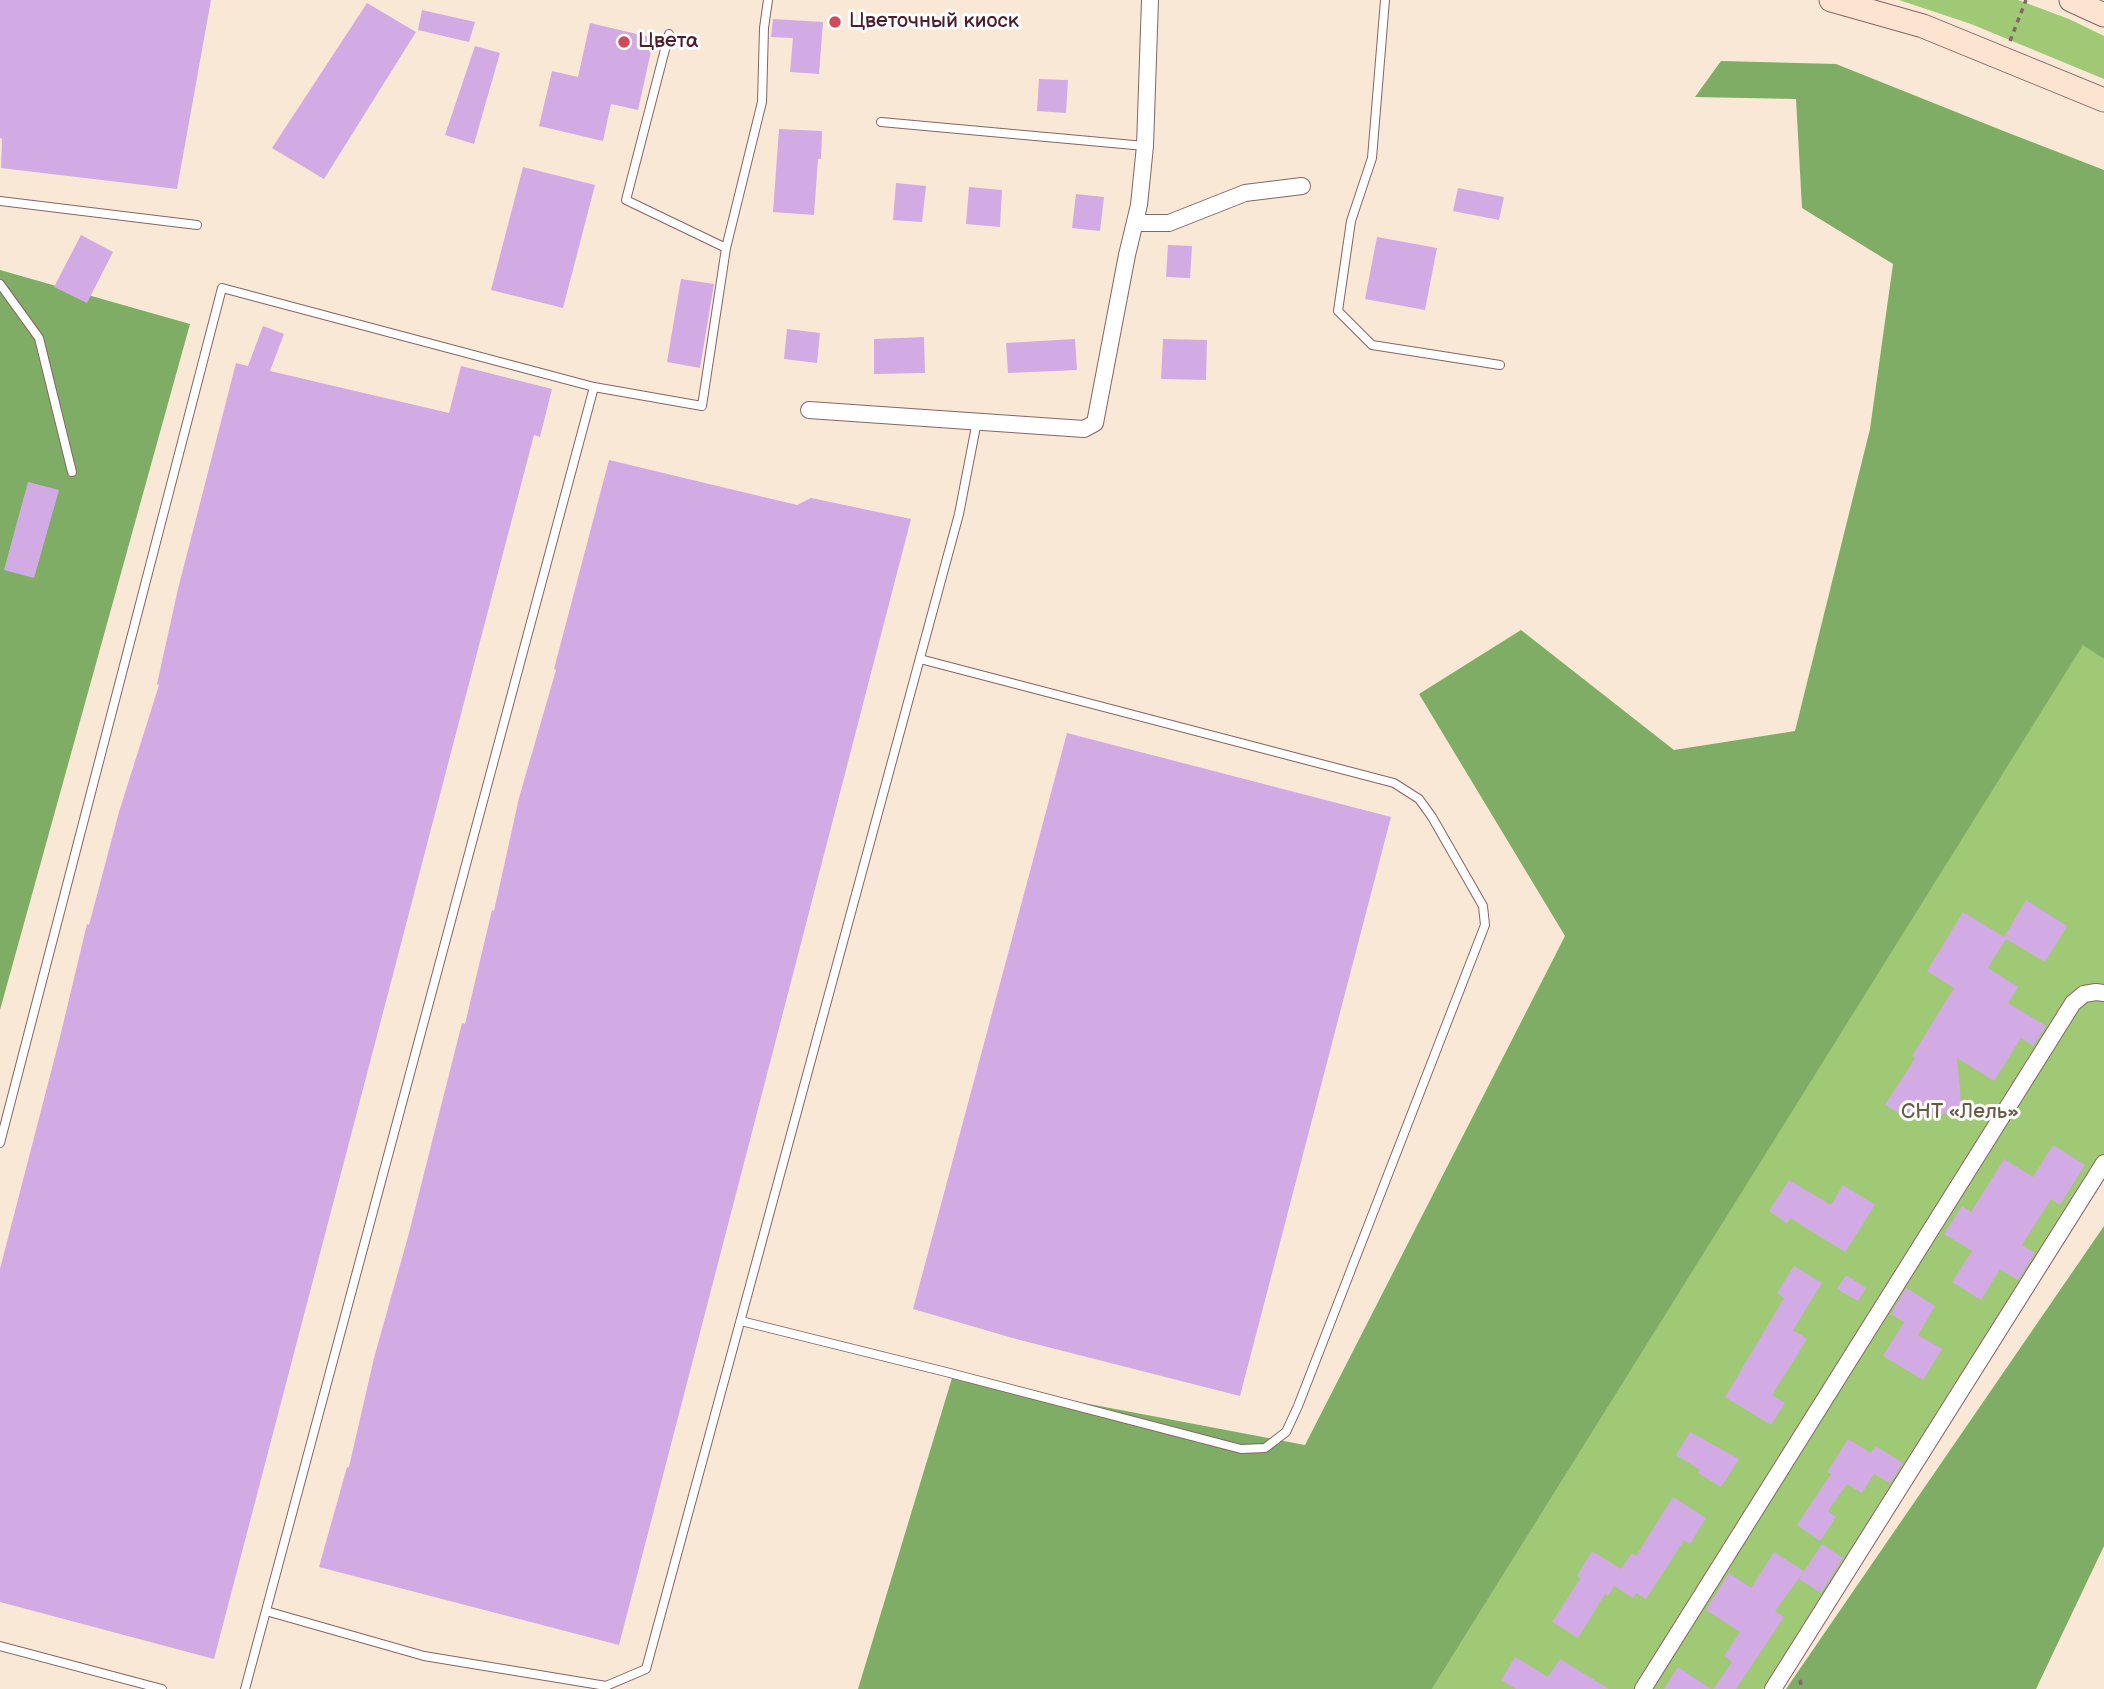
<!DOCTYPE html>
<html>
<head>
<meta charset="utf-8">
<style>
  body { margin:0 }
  canvas { display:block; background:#f8e8d5 }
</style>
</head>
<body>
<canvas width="2104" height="1689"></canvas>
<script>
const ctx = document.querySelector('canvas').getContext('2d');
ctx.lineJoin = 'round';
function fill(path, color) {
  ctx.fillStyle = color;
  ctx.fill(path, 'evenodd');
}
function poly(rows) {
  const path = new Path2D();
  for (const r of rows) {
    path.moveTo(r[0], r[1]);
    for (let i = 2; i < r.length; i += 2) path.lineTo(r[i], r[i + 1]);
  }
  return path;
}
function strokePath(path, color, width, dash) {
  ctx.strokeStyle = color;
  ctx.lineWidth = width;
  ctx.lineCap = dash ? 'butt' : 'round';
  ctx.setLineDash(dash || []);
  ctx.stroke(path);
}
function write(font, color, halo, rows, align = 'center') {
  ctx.font = font + ' "Balsamiq Sans",sans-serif';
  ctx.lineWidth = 6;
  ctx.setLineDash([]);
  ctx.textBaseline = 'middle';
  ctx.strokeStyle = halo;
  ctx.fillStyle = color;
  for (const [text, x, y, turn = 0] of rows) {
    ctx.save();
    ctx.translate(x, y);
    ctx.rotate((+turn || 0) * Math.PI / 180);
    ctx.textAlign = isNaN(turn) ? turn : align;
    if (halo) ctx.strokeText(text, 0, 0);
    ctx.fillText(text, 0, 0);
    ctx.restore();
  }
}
const green = poly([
  [1899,0,2018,0,2069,19,2104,36,2104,79,1971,24],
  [2083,644,2104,659,2104,1155,1763,1689,1432,1689]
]);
const forest = poly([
  [1721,61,1836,64,2001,130,2104,170,2104,659,2083,645,1432,1689,858,1689,952,1378,1305,1445,1565,936,1419,694,1521,630,1674,750,1795,731,1870,429,1893,264,1802,208,1796,99,1695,97],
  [0,270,190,324,0,1010],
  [2104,1226,2104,1546,2036,1689,1786,1689]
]);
const building = poly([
  [0,0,211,0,177,189,1,168,2,139,0,138],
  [367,3,416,32,324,179,272,148],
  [422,10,475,22,469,42,418,30],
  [773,19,823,22,819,74,790,72,793,38,771,37],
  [590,23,654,38,638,110,611,104,603,141,539,126,552,71,578,77],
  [475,46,500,53,474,144,445,135],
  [1039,79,1068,80,1066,113,1037,111],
  [779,129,822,131,821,159,818,159,814,215,773,212],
  [523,167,595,185,563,308,491,290],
  [896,183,926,186,922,222,893,220],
  [969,187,1002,190,1000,227,966,224],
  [1458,188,1504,197,1499,220,1453,211],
  [1076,194,1104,197,1100,231,1072,228],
  [81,235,113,252,87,303,54,287],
  [1377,237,1437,248,1425,310,1365,299],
  [1168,245,1192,246,1190,278,1166,277],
  [681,279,714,284,700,368,667,362],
  [263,326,284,334,270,371,449,413,461,366,552,389,540,437,534,435,214,1659,0,1602,0,1269,60,1037,87,924,89,925,119,812,159,685,157,684,178,589,236,363,248,366],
  [787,329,820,333,817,363,784,359],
  [924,337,925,373,874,374,874,339],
  [1075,339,1077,370,1008,373,1006,343],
  [1163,339,1207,340,1206,380,1161,379],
  [609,460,797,505,811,498,911,519,619,1645,319,1567,347,1467,349,1467,374,1358,409,1233,462,1023,465,1024,492,910,494,911,519,798,556,670,554,669],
  [28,482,59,490,34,578,4,570],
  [1067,733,1391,817,1240,1396,1016,1339,913,1309],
  [2026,900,2067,926,2045,962,2006,939,1988,968,2018,987,2008,1003,2046,1026,2033,1046,2021,1038,1994,1081,1957,1058,1962,1112,1907,1118,1885,1105,1915,1058,1912,1056,1954,988,1927,971,1963,912,2004,937],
  [2053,1145,2085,1165,2060,1205,2051,1199,2022,1245,2035,1253,2018,1280,2000,1269,1981,1300,1952,1282,1972,1251,1944,1234,1962,1206,1971,1212,2004,1159,2033,1177],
  [1789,1180,1831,1205,1843,1185,1875,1205,1845,1252,1790,1218,1787,1223,1769,1211],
  [1794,1266,1822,1283,1793,1330,1807,1339,1772,1395,1785,1403,1771,1425,1725,1397,1784,1298,1777,1293],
  [1846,1275,1866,1288,1858,1301,1837,1289],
  [1906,1288,1935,1306,1918,1335,1942,1349,1923,1380,1883,1356,1904,1322,1891,1314],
  [1690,1432,1739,1459,1721,1487,1698,1473,1700,1470,1676,1455],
  [1848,1439,1871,1453,1875,1446,1903,1463,1890,1483,1874,1474,1862,1493,1847,1484,1828,1511,1836,1517,1820,1541,1797,1525,1831,1474,1827,1472],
  [1673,1497,1706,1518,1690,1544,1684,1540,1646,1599,1636,1593,1633,1598,1614,1586,1608,1596,1605,1594,1578,1638,1552,1622,1580,1579,1577,1576,1592,1551,1621,1569,1632,1553,1636,1556],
  [1822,1544,1843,1558,1821,1593,1799,1579],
  [1774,1552,1804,1571,1775,1611,1784,1617,1736,1689,1713,1689,1732,1662,1724,1656,1740,1632,1706,1610,1729,1573,1751,1588],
  [1515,1657,1548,1677,1560,1659,1609,1689,1516,1689,1501,1680],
  [1678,1667,1711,1689,1664,1689]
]);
const path = poly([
  [2010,41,2026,0],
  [1800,1680,1802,1689]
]);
const lane = poly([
  [1385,0,1372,158,1351,221,1338,311,1372,345,1500,365],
  [669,34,626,200,726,248],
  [881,122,1145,146],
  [0,201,197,225],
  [0,284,39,338,72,472],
  [0,1143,222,288,594,387,702,406,726,248,762,102,764,28,768,0],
  [741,1321,946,1372,1241,1449,1265,1448,1286,1432,1298,1406,1485,925,1483,906,1432,817,1419,799,1394,783,920,659],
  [266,1611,424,1656,606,1686,646,1669,959,514,977,421],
  [0,1646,162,1689],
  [245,1689,594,387]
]);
const street = poly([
  [1135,223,1169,223,1245,193,1302,186],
  [809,410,1084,429,1095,423,1127,255,1139,205,1145,146,1150,0],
  [1643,1689,2073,1003,2084,994,2096,992,2104,993],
  [1773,1689,2104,1163]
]);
const secondary = poly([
  [1831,0,1923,26,2104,100],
  [2071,0,2104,15]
]);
const markers = [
  [835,22,7,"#d1495b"],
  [624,42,7,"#d1495b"]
];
const poiNames = [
  ["Цветочный киоск",849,22],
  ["Цвета",638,42]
];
const parkNames = [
  ["СНТ «Лель»",1960,1113]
];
fill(green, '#9fc975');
fill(forest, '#7fad66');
fill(building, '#d3abe4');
strokePath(lane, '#876566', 10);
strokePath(street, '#876566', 18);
strokePath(secondary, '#876566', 25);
strokePath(path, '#876566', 3.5, [5, 5]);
strokePath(lane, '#fff', 8);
strokePath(street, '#fff', 16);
strokePath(secondary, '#fde4d1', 23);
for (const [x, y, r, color] of markers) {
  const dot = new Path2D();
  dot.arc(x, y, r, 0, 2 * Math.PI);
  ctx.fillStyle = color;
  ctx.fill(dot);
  strokePath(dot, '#fff', 2.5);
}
write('21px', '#4a1f2b', '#fff', poiNames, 'left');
write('21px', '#685a45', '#fff', parkNames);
</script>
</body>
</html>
